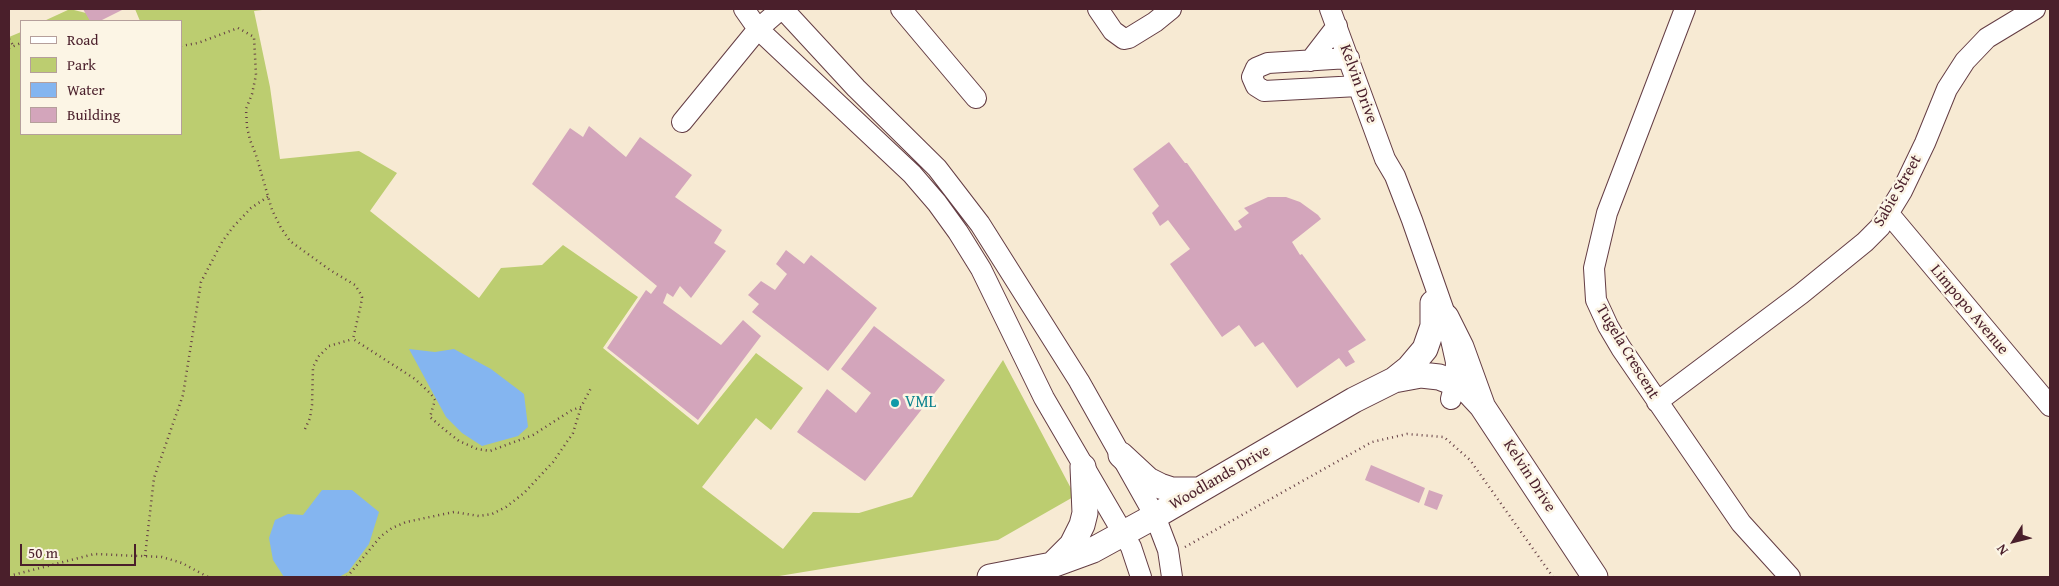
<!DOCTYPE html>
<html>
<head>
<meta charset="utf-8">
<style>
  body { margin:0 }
  #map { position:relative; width:2059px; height:586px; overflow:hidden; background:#f7ead3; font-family:"Gentium Book Plus",serif }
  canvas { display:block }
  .frame { position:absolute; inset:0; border:10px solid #4a1f2b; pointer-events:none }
  .legend { position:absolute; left:20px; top:20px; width:162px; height:115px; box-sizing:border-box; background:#fcf5e5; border:1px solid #b59f9b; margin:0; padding:6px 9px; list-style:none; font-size:15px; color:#4a1f2b }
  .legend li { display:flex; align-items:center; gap:10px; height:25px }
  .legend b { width:25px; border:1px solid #b59f9b }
  .north { position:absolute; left:1989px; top:516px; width:50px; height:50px; -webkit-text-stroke:4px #fcf5e5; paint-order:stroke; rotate:234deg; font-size:14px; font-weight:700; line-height:20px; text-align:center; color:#4a1f2b }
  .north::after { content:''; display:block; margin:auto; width:18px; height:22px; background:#4a1f2b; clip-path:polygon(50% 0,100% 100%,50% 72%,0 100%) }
  .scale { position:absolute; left:20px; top:544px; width:116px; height:22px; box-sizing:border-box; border:2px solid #4a1f2b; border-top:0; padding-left:6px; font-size:15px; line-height:18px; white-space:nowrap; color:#4a1f2b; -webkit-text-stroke:4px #fcf5e5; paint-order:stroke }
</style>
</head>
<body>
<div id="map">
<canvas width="2059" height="586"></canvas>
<div class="frame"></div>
<ul class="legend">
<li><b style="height:6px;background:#fff"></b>Road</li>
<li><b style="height:14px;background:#bccd70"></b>Park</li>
<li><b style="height:14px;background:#84b5f0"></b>Water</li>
<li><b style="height:14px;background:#d3a5bb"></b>Building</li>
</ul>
<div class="north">N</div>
<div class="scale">50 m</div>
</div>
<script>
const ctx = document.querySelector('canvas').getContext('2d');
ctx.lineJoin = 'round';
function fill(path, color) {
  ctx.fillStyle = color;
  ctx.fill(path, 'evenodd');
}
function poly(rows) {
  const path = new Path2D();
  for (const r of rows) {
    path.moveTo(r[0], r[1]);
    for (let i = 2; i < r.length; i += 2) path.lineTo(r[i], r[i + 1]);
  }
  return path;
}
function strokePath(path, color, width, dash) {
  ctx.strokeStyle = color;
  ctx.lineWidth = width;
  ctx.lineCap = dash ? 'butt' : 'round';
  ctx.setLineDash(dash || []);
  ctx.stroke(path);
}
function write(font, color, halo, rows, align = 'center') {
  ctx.font = font + ' "Gentium Book Plus",serif';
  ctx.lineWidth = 5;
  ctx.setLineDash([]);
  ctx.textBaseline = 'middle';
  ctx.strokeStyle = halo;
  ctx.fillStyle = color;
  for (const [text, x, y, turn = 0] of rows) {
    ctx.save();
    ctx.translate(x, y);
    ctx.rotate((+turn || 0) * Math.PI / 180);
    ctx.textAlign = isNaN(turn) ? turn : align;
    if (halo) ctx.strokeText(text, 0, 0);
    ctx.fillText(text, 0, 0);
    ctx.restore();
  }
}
const green = poly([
  [70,9,86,13,95,21,44,21],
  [135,9,270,9,254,11,270,87,280,159,359,151,397,173,370,211,479,298,501,268,542,265,563,245,638,297,603,348,698,425,756,353,803,388,771,430,756,418,702,487,783,549,813,512,859,513,912,497,1003,360,1075,496,998,540,773,577,9,577,9,37,21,32,21,134,181,134,181,21,140,21]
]);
const water = poly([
  [409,349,435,352,454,349,491,369,524,394,528,427,518,436,482,446,462,433,446,417],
  [322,490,352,490,379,512,369,544,348,572,339,577,284,577,273,560,269,538,275,520,288,514,303,515]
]);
const building = poly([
  [83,9,124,9,100,21,90,21],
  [589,126,626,157,640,137,692,175,675,197,722,230,714,243,726,251,691,298,680,286,673,297,667,293,663,303,721,345,743,320,761,336,698,420,607,348,646,290,651,294,657,286,532,184,570,128,583,137],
  [1169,142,1185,163,1187,163,1235,231,1242,227,1238,221,1249,213,1244,208,1268,197,1286,197,1300,202,1318,215,1321,219,1292,242,1300,255,1302,254,1366,340,1348,351,1355,362,1346,367,1339,358,1297,388,1263,342,1255,347,1239,325,1222,337,1170,264,1190,249,1168,220,1160,226,1152,213,1159,206,1133,169],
  [786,250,804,264,811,255,877,308,828,371,752,312,759,304,748,295,761,281,775,290,787,274,776,264],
  [874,326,945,380,865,481,797,432,827,389,856,413,871,393,841,369],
  [1371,465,1425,488,1419,503,1365,480],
  [1429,490,1443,495,1437,510,1424,505]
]);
const path = poly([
  [9,39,13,45],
  [181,46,198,43,238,28,254,37,256,75,252,94,246,109,247,127,250,140,256,155,272,210,281,228,290,241,330,270,355,285,359,291,362,297,361,304,353,339,415,379,431,394,435,400,430,417,445,430,459,441,477,449,490,451,533,435,572,410,581,407,591,388],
  [9,48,21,43],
  [305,429,310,418,312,405,313,367,319,356,329,346,353,339],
  [1185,547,1372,442,1407,434,1444,437,1470,460,1553,577],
  [145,556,154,478,183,395,201,282,222,242,233,227,251,208,269,196],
  [9,576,94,554,162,557,182,563,208,577],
  [347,577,381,536,392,528,406,522,454,512,479,516,492,514,506,507,524,493,553,462,573,433,581,407]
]);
const minor = poly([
  [744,9,758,29,912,174,937,203,958,232,981,269,1044,398,1131,547,1141,577],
  [783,9,856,88,937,168,980,224,1079,381,1155,516,1168,550,1172,577],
  [901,9,976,98],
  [1098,9,1113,31,1124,39,1129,38,1155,22,1171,9],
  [1330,9,1385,159,1395,176,1412,220,1446,317,1456,362,1455,383,1451,399],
  [1685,9,1607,213,1594,268,1596,300,1608,326,1621,348,1741,523,1790,577],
  [1349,58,1268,63,1256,68,1252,77,1256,86,1264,91,1358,86],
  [1310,61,1337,26],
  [682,122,758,29,781,9],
  [1889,214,2050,406],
  [1657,402,1801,294,1865,242,1880,227,1902,191,1925,143,1947,89,1965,61,1987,38,2035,9]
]);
const major = poly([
  [1446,317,1461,347,1482,405],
  [1394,380,1409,368,1425,349,1433,326,1433,303],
  [1121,455,1148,480,1160,486,1172,490,1199,490],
  [1054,563,1072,545,1082,525,1085,513,1083,467],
  [990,577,1052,565,1093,550,1155,516,1354,400,1394,380,1421,375,1439,377,1455,383,1468,391,1482,406,1595,577]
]);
const markers = [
  [895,403,5,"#0f9aa8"]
];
const streetNames = [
  ["Kelvin Drive",1358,84,70],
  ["Sabie Street",1898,191,-60],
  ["Limpopo Avenue",1969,310,50],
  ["Tugela Crescent",1627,352,59],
  ["Kelvin Drive",1529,476,57],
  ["Woodlands Drive",1220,478,-30]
];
const cultureNames = [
  ["VML",905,403]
];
fill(green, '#bccd70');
fill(water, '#84b5f0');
fill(building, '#d3a5bb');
strokePath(minor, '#643d44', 22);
strokePath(major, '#643d44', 27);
strokePath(path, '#643d44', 2.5, [1, 4]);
strokePath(minor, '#fff', 20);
strokePath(major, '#fff', 25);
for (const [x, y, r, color] of markers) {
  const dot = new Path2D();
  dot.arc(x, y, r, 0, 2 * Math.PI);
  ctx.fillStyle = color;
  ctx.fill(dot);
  strokePath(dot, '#fcf5e5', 2);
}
write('16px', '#4a1f2b', '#fcf5e5', streetNames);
write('16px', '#0d838f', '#fcf5e5', cultureNames, 'left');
</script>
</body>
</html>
